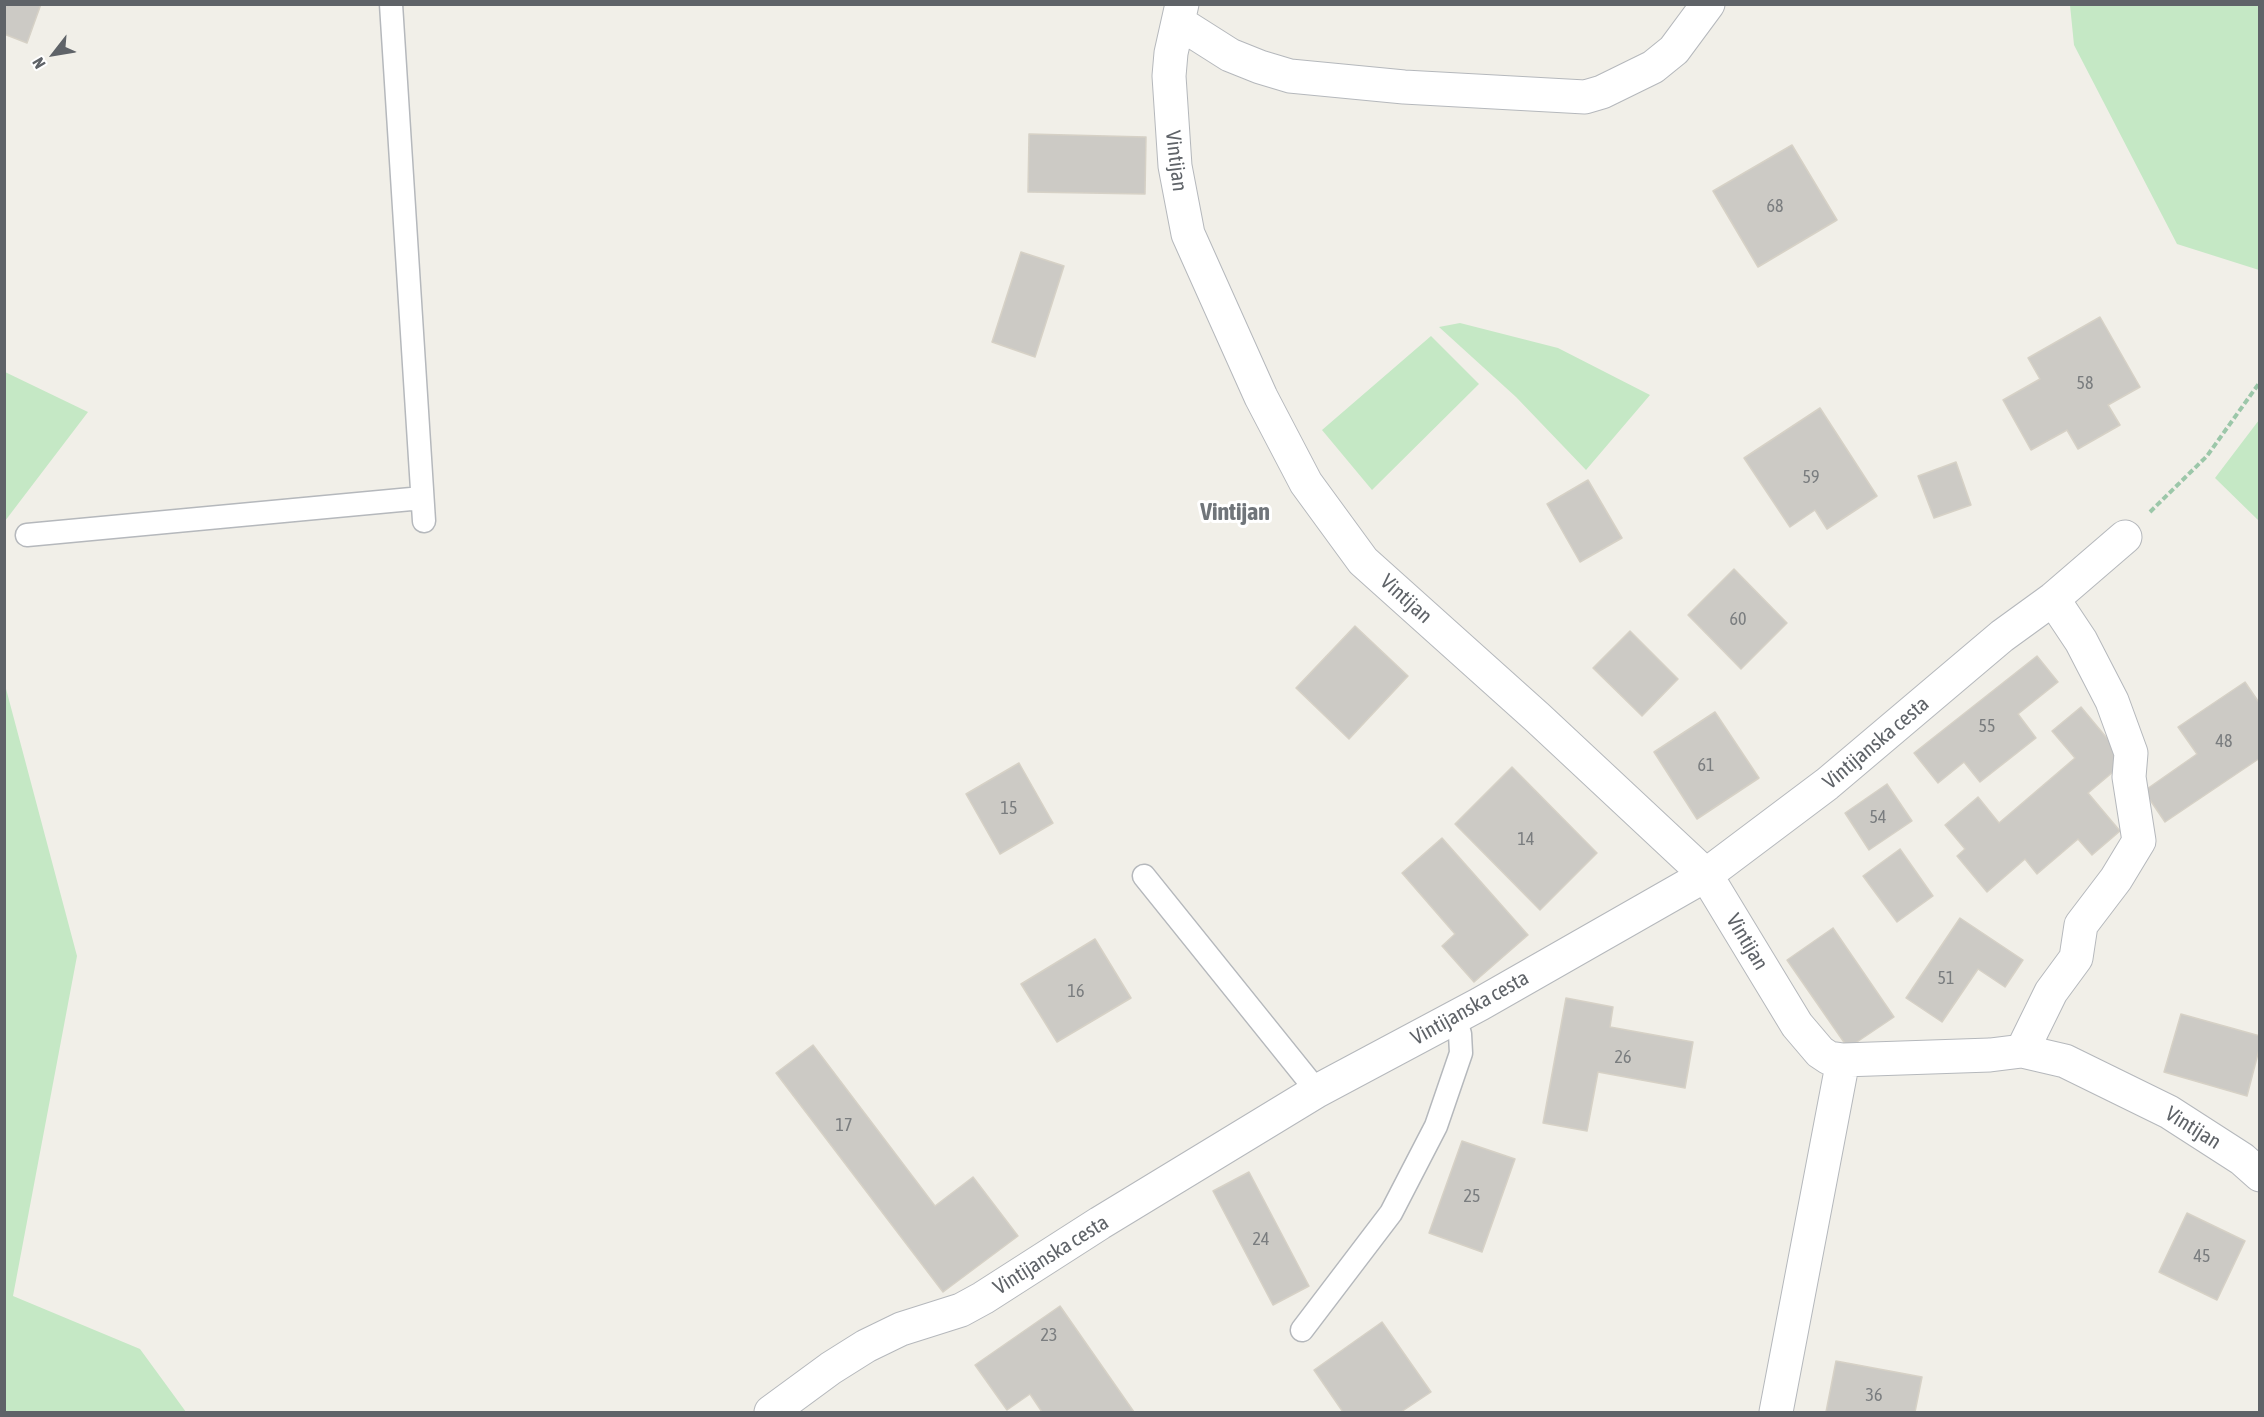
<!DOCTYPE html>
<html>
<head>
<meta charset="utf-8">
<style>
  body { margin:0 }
  #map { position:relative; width:2264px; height:1417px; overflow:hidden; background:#f1efe8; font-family:"Asap Condensed",sans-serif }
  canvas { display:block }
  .frame { position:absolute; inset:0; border:6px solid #5f6368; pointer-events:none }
  .north { position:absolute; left:24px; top:24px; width:60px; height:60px; -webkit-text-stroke:4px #fff; paint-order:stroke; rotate:239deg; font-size:16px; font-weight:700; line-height:24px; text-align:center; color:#5f6368 }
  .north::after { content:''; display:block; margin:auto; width:21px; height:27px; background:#5f6368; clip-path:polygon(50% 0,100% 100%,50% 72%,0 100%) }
</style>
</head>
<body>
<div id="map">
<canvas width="2264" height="1417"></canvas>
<div class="frame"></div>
<div class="north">N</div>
</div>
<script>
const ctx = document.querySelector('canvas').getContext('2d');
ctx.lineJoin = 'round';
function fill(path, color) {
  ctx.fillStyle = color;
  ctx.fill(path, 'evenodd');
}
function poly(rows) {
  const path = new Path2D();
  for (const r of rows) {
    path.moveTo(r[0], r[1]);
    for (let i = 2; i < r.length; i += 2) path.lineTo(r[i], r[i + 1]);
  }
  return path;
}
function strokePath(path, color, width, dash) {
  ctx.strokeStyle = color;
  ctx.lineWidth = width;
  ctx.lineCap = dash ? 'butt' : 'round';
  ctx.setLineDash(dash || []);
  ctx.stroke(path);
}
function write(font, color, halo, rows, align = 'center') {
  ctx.font = font + ' "Asap Condensed",sans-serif';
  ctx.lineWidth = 6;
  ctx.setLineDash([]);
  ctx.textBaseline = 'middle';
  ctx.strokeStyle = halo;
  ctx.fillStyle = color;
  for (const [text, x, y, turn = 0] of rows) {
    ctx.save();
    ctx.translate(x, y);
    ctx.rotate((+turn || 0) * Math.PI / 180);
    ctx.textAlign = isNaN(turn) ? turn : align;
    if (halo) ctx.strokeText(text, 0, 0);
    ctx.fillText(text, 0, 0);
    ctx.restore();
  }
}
const green = poly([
  [2070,5,2259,5,2259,270,2177,244,2074,45],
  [1460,323,1558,348,1650,395,1586,470,1516,397,1439,327],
  [1431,336,1479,384,1372,490,1322,430],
  [5,372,88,412,5,521],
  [2259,420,2259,521,2215,478],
  [5,685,77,956,13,1296,140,1349,186,1412,5,1412]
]);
const building = poly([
  [4,4,41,4,27,43,4,34,4,4],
  [1029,134,1146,137,1145,194,1028,192,1029,134],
  [1792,145,1837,220,1758,267,1713,191,1792,145],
  [1021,252,1064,266,1035,357,992,342,1021,252],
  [2100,317,2140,387,2108,405,2120,425,2078,449,2067,430,2031,450,2003,400,2040,379,2028,358,2100,317],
  [1820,408,1877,496,1827,529,1815,510,1790,527,1744,458,1820,408],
  [1956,462,1971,505,1934,518,1918,476,1956,462],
  [1588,480,1622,538,1580,562,1547,504,1588,480],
  [1734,569,1787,623,1741,669,1688,615,1734,569],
  [1355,626,1408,676,1349,739,1296,688,1355,626],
  [1630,631,1678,679,1642,716,1593,668,1630,631],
  [2037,656,2058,682,2018,714,2036,738,1980,782,1964,762,1938,783,1914,753,2037,656],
  [2245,682,2260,704,2260,758,2165,822,2144,791,2197,754,2178,727,2245,682],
  [2081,707,2126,761,2088,793,2120,831,2092,855,2078,839,2037,874,2025,859,1987,892,1957,856,1965,849,1945,825,1978,797,1999,823,2075,758,2052,731,2081,707],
  [1715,712,1759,778,1697,819,1654,752,1715,712],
  [1019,763,1053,823,1000,854,966,794,1019,763],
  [1512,767,1597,853,1540,910,1455,824,1512,767],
  [1887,784,1912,821,1869,850,1845,813,1887,784],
  [1442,838,1528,935,1474,982,1442,946,1455,934,1402,873,1442,838],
  [1900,849,1933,896,1897,922,1863,876,1900,849],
  [1960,918,2023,960,2005,987,1978,969,1942,1022,1906,998,1960,918],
  [1833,928,1894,1017,1848,1048,1787,960,1833,928],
  [1095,939,1131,998,1057,1042,1021,984,1095,939],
  [1566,998,1613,1007,1610,1027,1693,1042,1685,1088,1598,1072,1587,1131,1543,1123,1566,998],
  [2181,1014,2260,1036,2260,1046,2247,1096,2164,1072,2181,1014],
  [813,1045,935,1206,973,1177,1018,1236,943,1292,776,1073,813,1045],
  [1462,1141,1515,1159,1482,1252,1429,1233,1462,1141],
  [1249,1172,1309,1286,1273,1305,1213,1191,1249,1172],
  [2187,1213,2245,1241,2217,1300,2159,1272,2187,1213],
  [1060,1306,1134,1412,1042,1412,1030,1394,1007,1410,975,1365,1060,1306],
  [1382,1322,1431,1392,1401,1412,1343,1412,1314,1370,1382,1322],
  [1836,1361,1922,1377,1915,1412,1826,1412,1836,1361]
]);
const path = poly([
  [2150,512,2207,456,2260,382]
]);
const service = poly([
  [391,4,424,521],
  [27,535,422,498],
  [1144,876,1317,1091],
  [1302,1330,1391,1213,1436,1126,1461,1053,1460,1034,1455,1017]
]);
const minor = poly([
  [1182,4,1171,53,1169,76,1175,166,1188,234,1261,397,1306,483,1363,561,1538,718,1706,875,1797,1025,1820,1052,1829,1058,1843,1060,1990,1055,2022,1051,2065,1061,2169,1112,2242,1159,2260,1175],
  [1178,22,1230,55,1260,67,1290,76,1404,87,1585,97,1602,92,1653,67,1674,50,1708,4],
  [2022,1051,2051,992,2076,958,2081,925,2116,879,2139,841,2129,777,2131,753,2112,701,2081,641,2053,599],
  [771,1412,831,1368,866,1346,901,1329,961,1310,983,1298,1100,1223,1317,1091,1480,1004,1706,875,1827,784,2002,636,2053,599,2125,537],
  [1776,1412,1843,1060]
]);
const numberNames = [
  ["68",1775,206],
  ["58",2085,383],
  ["59",1811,477],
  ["60",1738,619],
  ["55",1987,726],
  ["48",2224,741],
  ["61",1706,765],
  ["15",1009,808],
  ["54",1878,817],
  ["14",1526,839],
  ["51",1946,978],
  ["16",1076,991],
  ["26",1623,1057],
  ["17",844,1125],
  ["25",1472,1196],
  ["24",1261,1239],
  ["45",2202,1256],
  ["23",1049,1335],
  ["36",1874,1395]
];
const streetNames = [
  ["Vintijan",1176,161,83],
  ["Vintijan",1406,599,42],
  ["Vintijanska cesta",1876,743,-40],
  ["Vintijan",1747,942,59],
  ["Vintijanska cesta",1470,1008,-29],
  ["Vintijan",2193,1128,32],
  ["Vintijanska cesta",1051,1255,-32]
];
const quarterNames = [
  ["Vintijan",1235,512]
];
fill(green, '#c5e8c5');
fill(building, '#cccac5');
strokePath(building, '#d6d1c6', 1.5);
strokePath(service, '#b5b8bc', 25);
strokePath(minor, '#b5b8bc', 35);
strokePath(path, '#9cc7a9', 4, [6, 3]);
strokePath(service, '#fff', 22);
strokePath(minor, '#fff', 33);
write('18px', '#7a7d7f', null, numberNames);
write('21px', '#5f6368', '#fff', streetNames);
write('bold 24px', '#70757a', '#fff', quarterNames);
</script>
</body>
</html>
